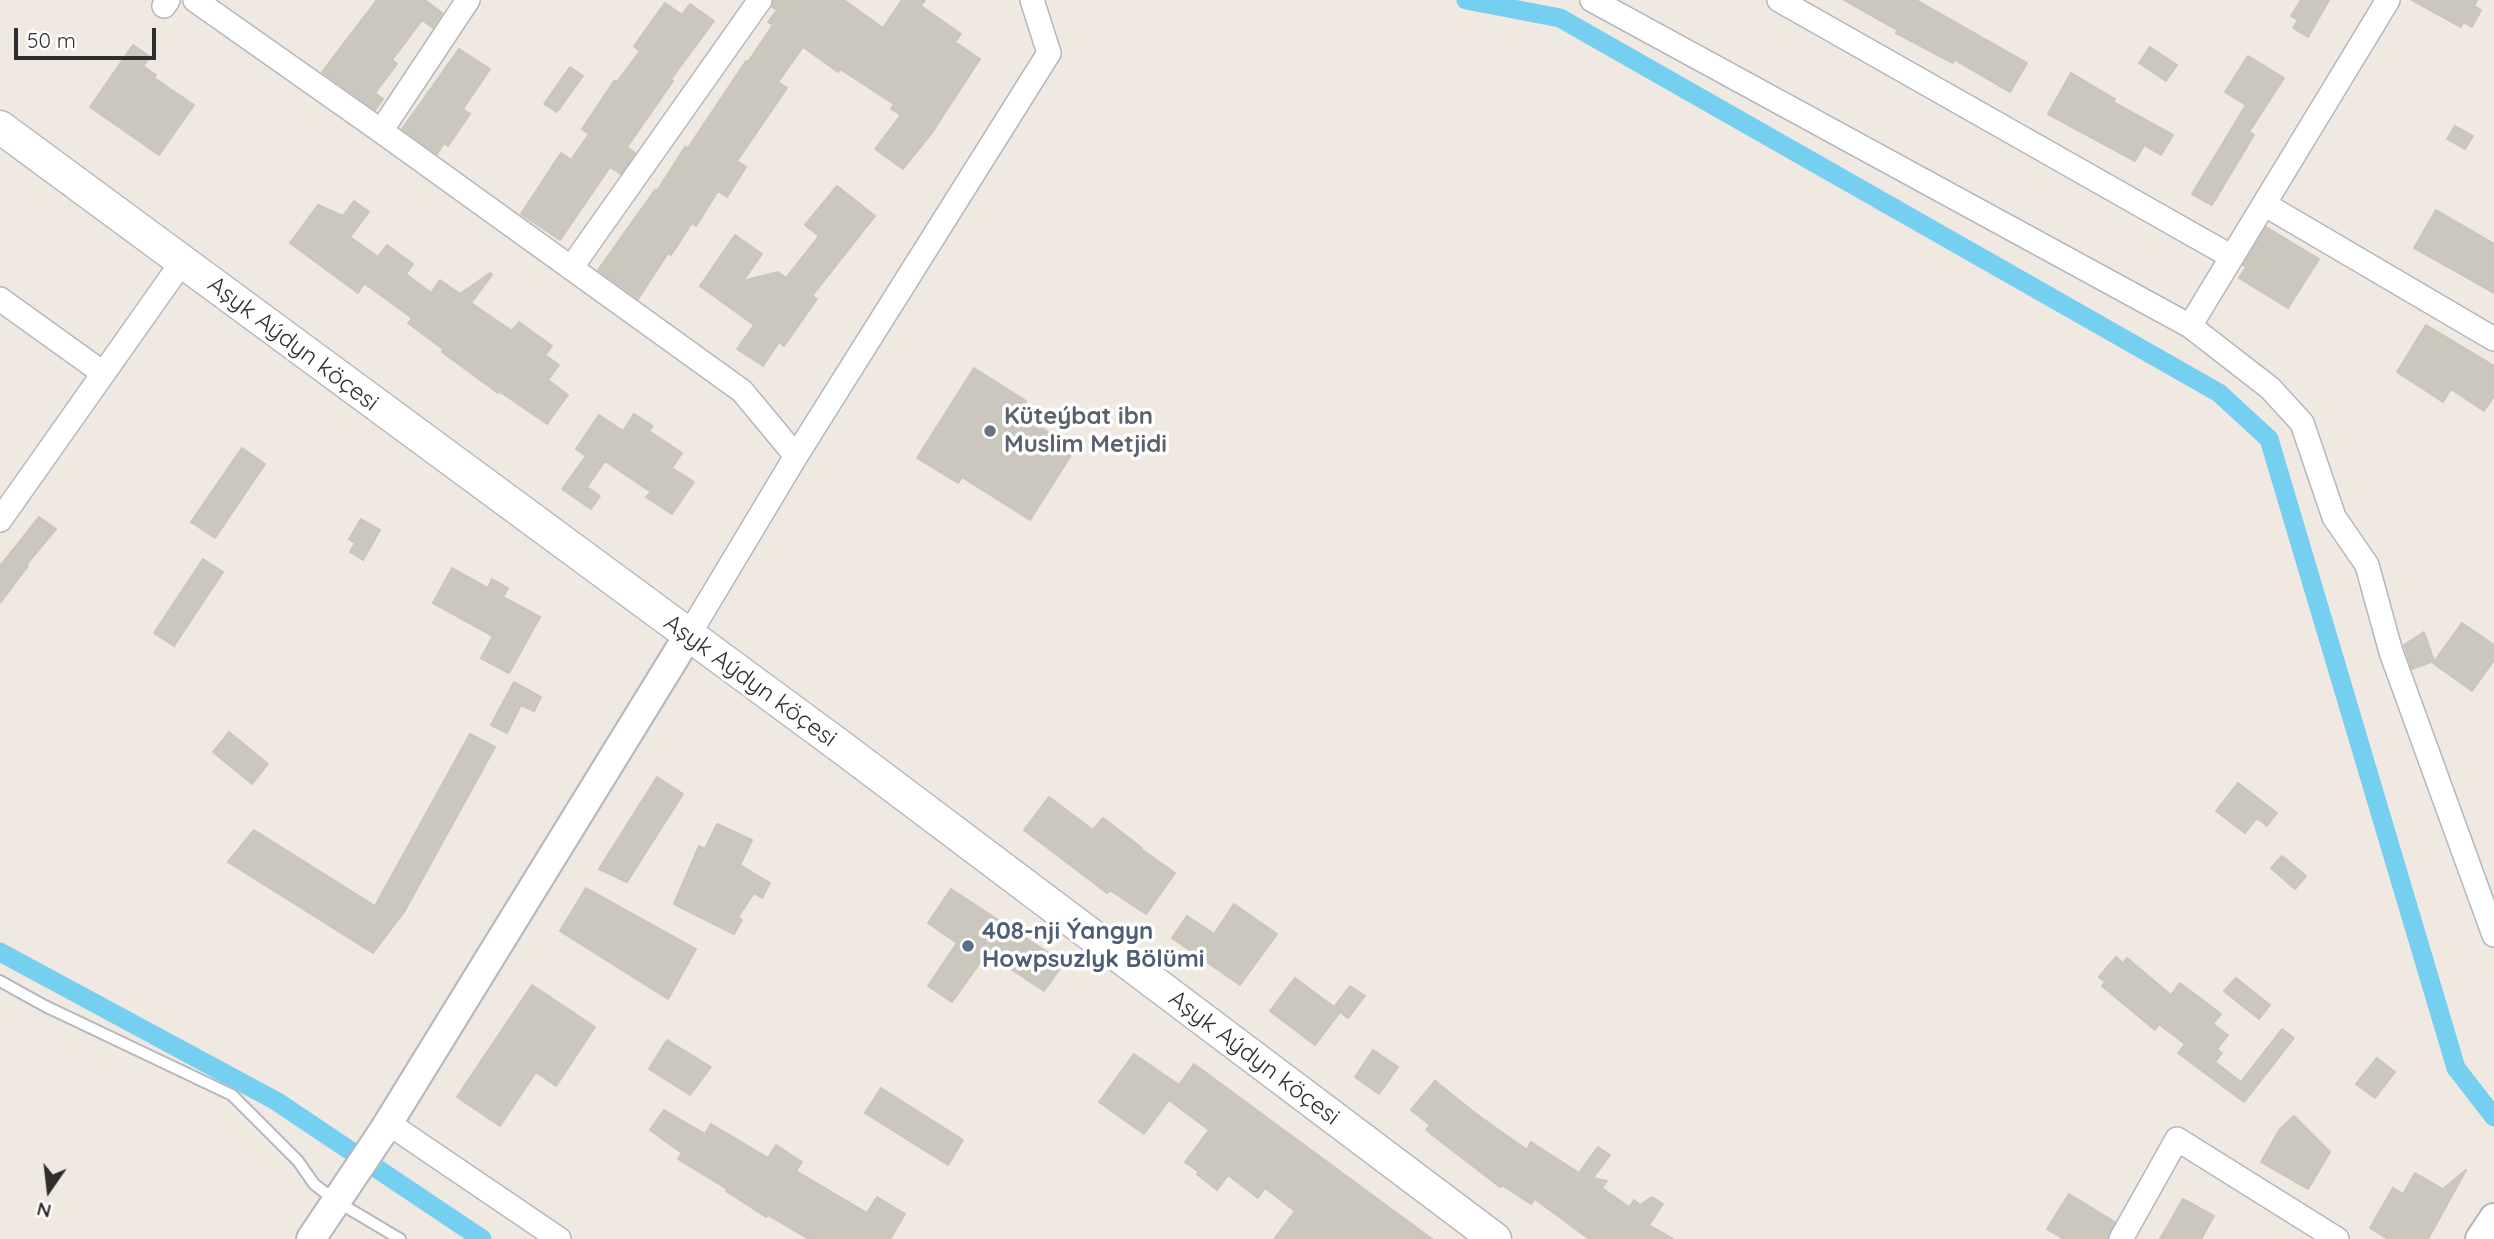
<!DOCTYPE html>
<html>
<head>
<meta charset="utf-8">
<style>
  body { margin:0 }
  #map { position:relative; width:2494px; height:1239px; overflow:hidden; background:#efe9e1; font-family:Quicksand,sans-serif }
  canvas { display:block }
  .north { position:absolute; left:14px; top:1155px; width:70px; height:70px; -webkit-text-stroke:5px #fff; paint-order:stroke; rotate:194deg; font-size:19px; font-weight:700; line-height:28px; text-align:center; color:#2e2e2e }
  .north::after { content:''; display:block; margin:auto; width:24px; height:32px; background:#2e2e2e; clip-path:polygon(50% 0,100% 100%,50% 72%,0 100%) }
  .scale { position:absolute; left:14px; top:28px; width:142px; height:32px; box-sizing:border-box; border:4px solid #2e2e2e; border-top:0; padding-left:9px; font-size:21px; line-height:24px; white-space:nowrap; color:#2e2e2e; -webkit-text-stroke:5px #fff; paint-order:stroke }
</style>
</head>
<body>
<div id="map">
<canvas width="2494" height="1239"></canvas>
<div class="north">N</div>
<div class="scale">50 m</div>
</div>
<script>
const ctx = document.querySelector('canvas').getContext('2d');
ctx.lineJoin = 'round';
function poly(rows) {
  const path = new Path2D();
  for (const r of rows) {
    path.moveTo(r[0], r[1]);
    for (let i = 2; i < r.length; i += 2) path.lineTo(r[i], r[i + 1]);
  }
  return path;
}
function strokePath(path, color, width, dash) {
  ctx.strokeStyle = color;
  ctx.lineWidth = width;
  ctx.lineCap = dash ? 'butt' : 'round';
  ctx.setLineDash(dash || []);
  ctx.stroke(path);
}
function fill(path, color) {
  ctx.fillStyle = color;
  ctx.fill(path, 'evenodd');
}
function write(font, color, halo, rows, align = 'center') {
  ctx.font = font + ' Quicksand,sans-serif';
  ctx.lineWidth = 7;
  ctx.setLineDash([]);
  ctx.textBaseline = 'middle';
  ctx.strokeStyle = halo;
  ctx.fillStyle = color;
  for (const [text, x, y, turn = 0] of rows) {
    ctx.save();
    ctx.translate(x, y);
    ctx.rotate((+turn || 0) * Math.PI / 180);
    ctx.textAlign = isNaN(turn) ? turn : align;
    if (halo) ctx.strokeText(text, 0, 0);
    ctx.fillText(text, 0, 0);
    ctx.restore();
  }
}
const canal = poly([
  [1466,0,1560,18,2219,393,2269,439,2456,1068,2494,1117],
  [0,952,276,1101,482,1239]
]);
const building = poly([
  [377,0,425,0,442,13,433,28,422,20,392,60,397,64,375,93,383,99,375,110,322,72,377,0],
  [774,0,844,0,883,28,902,0,925,0,921,6,961,34,955,42,980,59,931,134,903,169,875,149,901,115,891,109,894,104,840,69,838,72,803,47,778,82,787,88,737,161,746,167,727,197,718,191,696,226,692,223,671,255,668,253,638,299,598,270,655,190,657,191,685,147,688,148,746,61,748,62,773,25,768,22,777,10,772,7,774,0],
  [1844,0,1916,0,2027,63,2010,92,1955,60,1953,63,1896,33,1897,30,1844,0],
  [2301,0,2329,0,2308,37,2293,28,2298,20,2291,16,2301,0],
  [2412,0,2477,0,2474,6,2481,10,2472,27,2463,22,2461,27,2412,0],
  [665,3,682,15,690,4,714,21,671,79,673,81,627,147,635,153,621,174,610,167,560,240,521,214,561,153,571,160,589,134,582,129,614,81,617,82,640,51,634,46,665,3],
  [133,45,150,57,143,66,156,75,154,78,194,105,159,155,90,107,133,45],
  [2150,47,2177,65,2166,81,2139,63,2150,47],
  [459,49,490,69,463,109,470,114,448,146,444,143,437,154,402,129,459,49],
  [2248,56,2284,78,2249,132,2254,135,2212,205,2192,194,2246,105,2225,92,2248,56],
  [570,67,583,76,557,112,544,104,570,67],
  [2071,73,2115,99,2113,102,2173,135,2161,155,2144,145,2135,161,2048,114,2071,73],
  [2455,126,2473,136,2465,149,2447,139,2455,126],
  [837,186,875,216,812,296,817,299,784,346,779,342,763,366,737,349,754,325,700,286,735,235,762,254,743,281,778,272,786,278,819,236,805,225,837,186],
  [354,201,369,212,350,237,378,257,387,245,413,264,406,274,431,293,440,280,460,294,490,273,492,275,471,303,512,331,519,322,552,346,545,355,559,365,548,380,568,395,547,424,499,391,498,393,442,352,443,349,408,323,412,318,364,283,358,293,290,243,318,205,343,216,354,201],
  [2436,210,2494,244,2494,293,2414,248,2436,210],
  [2266,227,2319,259,2288,308,2239,278,2246,267,2243,265,2266,227],
  [2426,325,2494,366,2494,396,2484,411,2451,389,2443,402,2397,372,2426,325],
  [974,368,1026,401,1018,413,1075,449,1030,520,962,477,958,483,917,458,974,368],
  [634,414,653,426,649,431,682,453,672,468,694,482,672,514,646,497,651,492,605,461,587,487,600,496,591,509,562,489,586,456,576,449,599,415,623,431,634,414],
  [242,448,265,464,215,538,191,522,242,448],
  [39,517,56,529,26,565,28,566,0,603,0,566,39,517],
  [361,519,380,530,363,560,350,552,355,543,349,539,361,519],
  [203,559,223,572,174,646,154,633,203,559],
  [452,568,488,588,492,579,508,588,503,597,540,617,509,673,481,658,493,636,433,603,452,568],
  [2462,623,2494,645,2494,660,2472,691,2433,663,2462,623],
  [2424,632,2434,661,2412,669,2404,645,2424,632],
  [514,682,541,697,534,711,521,705,507,733,491,725,514,682],
  [229,732,268,764,252,784,213,752,229,732],
  [470,734,495,747,404,912,373,953,228,862,254,830,375,906,470,734],
  [657,777,683,794,627,882,599,869,657,777],
  [2238,783,2277,813,2267,826,2257,818,2245,833,2216,811,2238,783],
  [1049,797,1093,830,1103,818,1142,848,1141,849,1175,873,1146,914,1110,890,1107,893,1024,830,1049,797],
  [717,824,752,840,740,865,770,883,762,898,754,893,738,917,742,920,734,934,674,904,699,846,705,849,717,824],
  [2282,856,2306,876,2295,889,2271,868,2282,856],
  [586,888,696,949,668,999,560,931,586,888],
  [951,889,1064,963,1044,991,987,953,952,1002,928,986,957,943,928,923,951,889],
  [1234,904,1277,934,1240,985,1172,938,1187,916,1214,934,1234,904],
  [2116,957,2123,963,2127,958,2171,995,2180,983,2221,1014,2213,1024,2228,1035,2217,1049,2222,1053,2215,1062,2241,1082,2282,1029,2294,1038,2244,1102,2178,1053,2185,1044,2159,1024,2155,1030,2102,986,2105,982,2099,977,2116,957],
  [1295,978,1334,1007,1350,986,1365,996,1348,1018,1340,1012,1315,1045,1270,1011,1295,978],
  [2236,978,2270,1005,2259,1019,2224,991,2236,978],
  [532,985,595,1027,556,1086,536,1072,500,1126,457,1097,532,985],
  [667,1040,711,1067,690,1095,649,1069,667,1040],
  [1373,1050,1398,1067,1379,1094,1355,1077,1373,1050],
  [1134,1054,1179,1085,1194,1064,1432,1239,1274,1239,1295,1211,1265,1188,1258,1198,1228,1175,1217,1190,1197,1174,1199,1172,1185,1162,1209,1130,1169,1100,1144,1134,1099,1102,1134,1054],
  [2377,1058,2395,1072,2375,1098,2356,1084,2377,1058],
  [1435,1081,1479,1116,1527,1150,1531,1142,1579,1173,1598,1147,1610,1155,1593,1178,1607,1181,1602,1188,1629,1207,1634,1200,1640,1205,1652,1197,1663,1204,1649,1225,1673,1239,1589,1239,1535,1199,1531,1204,1502,1185,1500,1187,1426,1130,1430,1125,1411,1110,1435,1081],
  [881,1088,963,1140,948,1165,865,1113,881,1088],
  [664,1110,705,1134,711,1124,768,1158,776,1145,802,1162,796,1171,867,1213,877,1197,905,1214,890,1239,809,1239,768,1215,766,1217,726,1191,727,1189,678,1159,682,1153,650,1130,664,1110],
  [2294,1116,2330,1152,2308,1189,2261,1162,2280,1129,2294,1116],
  [2466,1170,2428,1239,2388,1239,2370,1228,2393,1188,2403,1194,2415,1173,2443,1189,2466,1170],
  [2069,1194,2115,1222,2107,1239,2064,1239,2047,1229,2069,1194],
  [2183,1199,2214,1216,2201,1239,2160,1239,2183,1199]
]);
const service = poly([
  [0,981,45,1006,232,1095,298,1161,314,1184,336,1201,400,1239]
]);
const minor = poly([
  [195,0,381,131,742,391,796,456],
  [1592,0,2190,326,2388,0],
  [1779,0,2232,257],
  [164,6,168,0],
  [381,131,468,0],
  [2264,204,2494,339],
  [571,268,760,0],
  [0,299,103,373],
  [2190,326,2270,388,2302,423,2334,517,2367,565,2391,652,2494,935],
  [0,520,182,262],
  [688,636,796,456,1049,53,1032,0],
  [388,1123,559,1239],
  [2121,1239,2177,1139,2337,1239]
]);
const tertiary = poly([
  [311,1239,384,1130,688,636],
  [2480,1239,2494,1218]
]);
const secondary = poly([
  [0,127,844,749,1495,1239]
]);
const markers = [
  [990,431,7,"#6b7280"],
  [968,946,7,"#5c6f8a"]
];
const streetNames = [
  ["Aşyk Aýdyn köçesi",293,344,37],
  ["Aşyk Aýdyn köçesi",750,681,36],
  ["Aşyk Aýdyn köçesi",1254,1058,37]
];
const worshipNames = [
  ["Küteýbat ibn",1004,417],
  ["Muslim Metjidi",1004,445]
];
const serviceNames = [
  ["408-nji Ýangyn",982,932],
  ["Howpsuzlyk Bölümi",982,960]
];
strokePath(canal, '#75cff0', 19);
fill(building, '#cbc7bf');
strokePath(building, '#cbc5ba', 2);
strokePath(service, '#b4b7c1', 14);
strokePath(minor, '#b4b7c1', 26);
strokePath(tertiary, '#b4b7c1', 32);
strokePath(secondary, '#b4b7c1', 35);
strokePath(service, '#fff', 10);
strokePath(minor, '#fff', 23);
strokePath(tertiary, '#fff', 28);
strokePath(secondary, '#fff', 32);
for (const [x, y, r, color] of markers) {
  const dot = new Path2D();
  dot.arc(x, y, r, 0, 2 * Math.PI);
  ctx.fillStyle = color;
  ctx.fill(dot);
  strokePath(dot, '#fff', 2.5);
}
write('24px', '#2e2e2e', '#fff', streetNames);
write('bold 24px', '#5b616d', '#fff', worshipNames, 'left');
write('bold 24px', '#4e5e75', '#fff', serviceNames, 'left');
</script>
</body>
</html>
